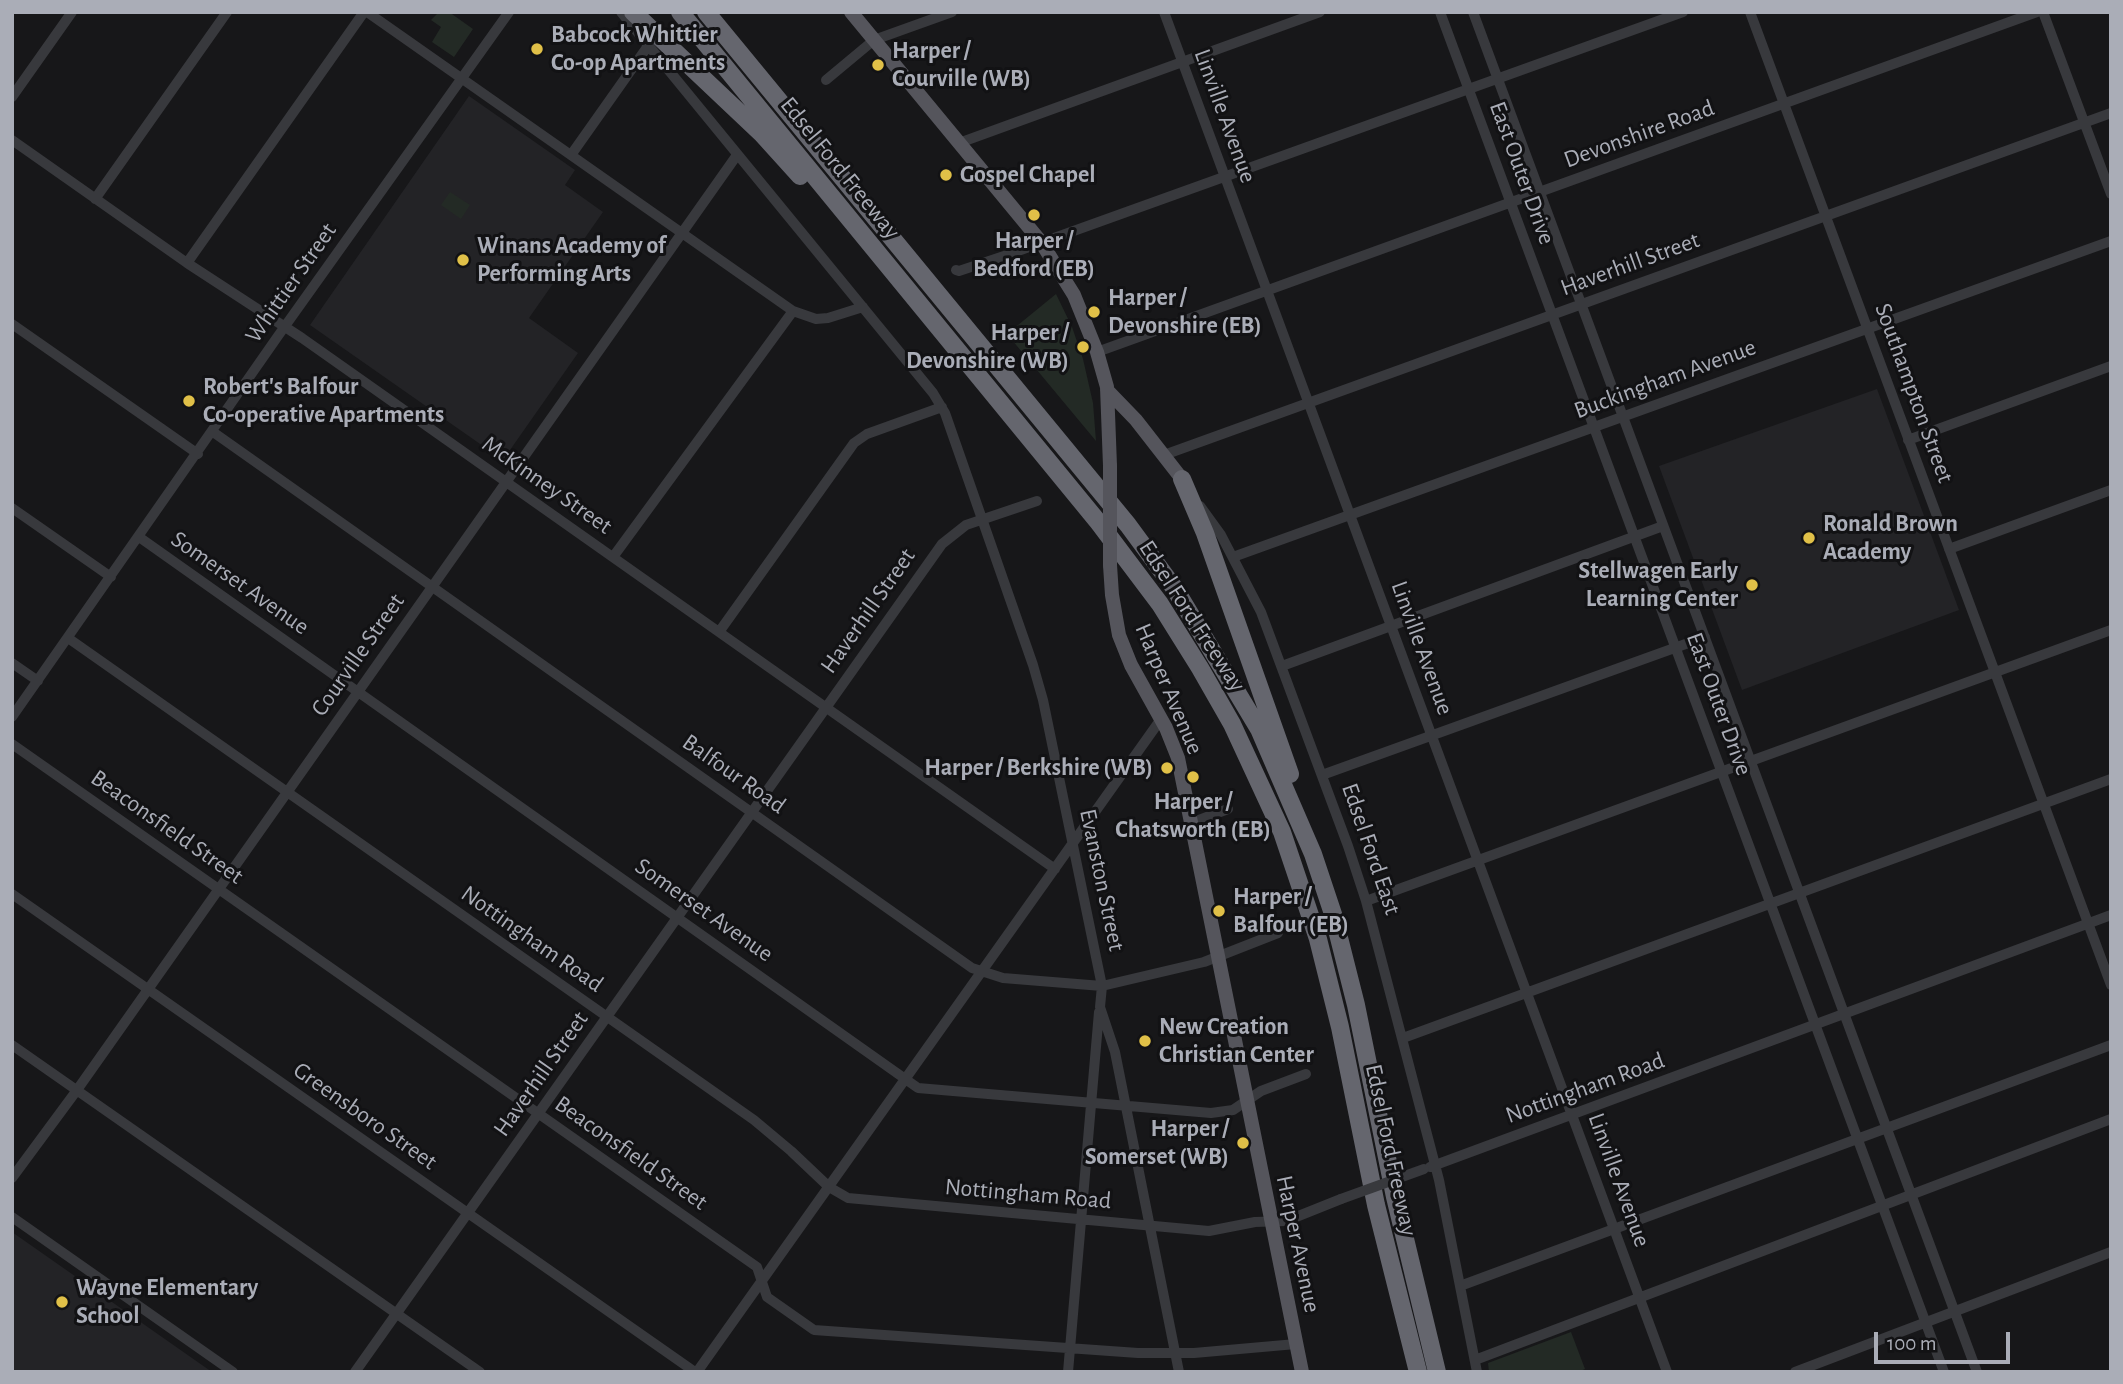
<!DOCTYPE html>
<html>
<head>
<meta charset="utf-8">
<style>
  body { margin:0 }
  #map { position:relative; width:2123px; height:1384px; overflow:hidden; background:#171719; font-family:"Alegreya Sans",sans-serif }
  canvas { display:block }
  .frame { position:absolute; inset:0; border:14px solid #aaadb7; pointer-events:none }
  .scale { position:absolute; left:1874px; top:1332px; width:136px; height:32px; box-sizing:border-box; border:4px solid #aaadb7; border-top:0; padding-left:9px; font-size:21px; line-height:24px; white-space:nowrap; color:#aaadb7; -webkit-text-stroke:5px #121214; paint-order:stroke }
</style>
</head>
<body>
<div id="map">
<canvas width="2123" height="1384"></canvas>
<div class="frame"></div>
<div class="scale">100 m</div>
</div>
<script>
const ctx = document.querySelector('canvas').getContext('2d');
ctx.lineJoin = 'round';
function fill(path, color) {
  ctx.fillStyle = color;
  ctx.fill(path, 'evenodd');
}
function poly(rows) {
  const path = new Path2D();
  for (const r of rows) {
    path.moveTo(r[0], r[1]);
    for (let i = 2; i < r.length; i += 2) path.lineTo(r[i], r[i + 1]);
  }
  return path;
}
function strokePath(path, color, width, dash) {
  ctx.strokeStyle = color;
  ctx.lineWidth = width;
  ctx.lineCap = dash ? 'butt' : 'round';
  ctx.setLineDash(dash || []);
  ctx.stroke(path);
}
function write(font, color, halo, rows, align = 'center') {
  ctx.font = font + ' "Alegreya Sans",sans-serif';
  ctx.lineWidth = 6;
  ctx.setLineDash([]);
  ctx.textBaseline = 'middle';
  ctx.strokeStyle = halo;
  ctx.fillStyle = color;
  for (const [text, x, y, turn = 0] of rows) {
    ctx.save();
    ctx.translate(x, y);
    ctx.rotate((+turn || 0) * Math.PI / 180);
    ctx.textAlign = isNaN(turn) ? turn : align;
    if (halo) ctx.strokeText(text, 0, 0);
    ctx.fillText(text, 0, 0);
    ctx.restore();
  }
}
const built = poly([
  [469,96,575,170,565,185,603,212,529,318,578,353,503,460,310,325],
  [1877,389,1959,610,1742,690,1659,466],
  [12,1232,212,1372,12,1372]
]);
const green = poly([
  [439,12,449,12,473,29,454,57,432,42,441,27,431,20],
  [450,192,470,205,461,219,441,205],
  [1056,294,1072,327,1083,359,1093,403,1096,441,1007,334],
  [1571,1332,1585,1369,1578,1372,1489,1372,1488,1363]
]);
const minor = poly([
  [367,12,793,311,816,319,828,318,863,307],
  [621,12,933,393,945,413,1033,665,1043,700,1102,986,1100,1007,1115,1052,1179,1372],
  [1164,12,1667,1372],
  [1440,12,1944,1372],
  [1473,12,1977,1372],
  [1750,12,2111,985],
  [2043,12,2111,194],
  [826,80,874,40,952,12],
  [12,97,72,12],
  [12,140,187,263,302,338,1055,869],
  [959,143,1320,12],
  [571,155,648,46],
  [95,199,227,12],
  [187,263,364,12],
  [956,270,959,271,1004,256,1683,12],
  [12,324,198,454],
  [1097,352,2037,12],
  [213,432,972,968,1003,978,1102,986,1204,962,1278,933],
  [1908,440,2111,366],
  [1164,455,2111,113],
  [1200,506,1221,535,1261,612,1348,846,1366,901,1439,1180,1477,1372],
  [12,508,111,577],
  [139,537,918,1088,1211,1113,1233,1110,1261,1091,1306,1074],
  [1949,549,2111,490],
  [613,557,793,311],
  [1233,557,2111,241],
  [719,632,854,443,867,434,942,407],
  [68,638,754,1120,791,1151,829,1187,848,1198,1209,1231,1255,1222,1286,1221,1341,1199],
  [12,663,38,681],
  [1282,666,1663,526],
  [12,717,278,336,509,12],
  [12,744,757,1267,767,1297,814,1330,1138,1353,1194,1353,1296,1344],
  [1322,775,1705,637],
  [1191,823,1228,809],
  [12,894,695,1372],
  [1366,901,2111,630],
  [1403,1038,2111,779],
  [12,1045,480,1372],
  [1430,1167,2111,915],
  [12,1178,77,1090,737,155],
  [12,1217,233,1372],
  [1460,1286,2111,1045],
  [1475,1360,2111,1119],
  [355,1372,942,544,966,525,1037,501],
  [697,1372,1161,719],
  [1068,1372,1099,1012],
  [1795,1372,2111,1252]
]);
const major = poly([
  [851,12,1041,242,1074,295,1097,352,1107,387,1110,466],
  [1107,390,1136,420,1182,479],
  [1110,565,1112,595,1119,635,1131,665,1166,728,1178,758,1302,1372]
]);
const highway = poly([
  [633,12,762,134,800,176],
  [680,12,1099,523,1160,604,1200,668,1232,724,1282,832,1318,939,1340,1027,1376,1205,1418,1372],
  [706,12,1128,525,1175,589,1259,729,1313,854,1333,914,1356,1005,1395,1197,1437,1372],
  [1182,479,1205,533,1290,774]
]);
const minorBridge = poly([
  [1341,1199,1424,1169]
]);
const majorBridge = poly([
  [1110,565,1110,466]
]);
const markers = [
  [537,49,7,"#e0c048"],
  [878,65,7,"#e0c048"],
  [946,175,7,"#e0c048"],
  [1034,215,7,"#e0c048"],
  [463,260,7,"#e0c048"],
  [1094,312,7,"#e0c048"],
  [1083,347,7,"#e0c048"],
  [189,401,7,"#e0c048"],
  [1809,538,7,"#e0c048"],
  [1752,585,7,"#e0c048"],
  [1167,768,7,"#e0c048"],
  [1193,777,7,"#e0c048"],
  [1219,911,7,"#e0c048"],
  [1145,1041,7,"#e0c048"],
  [1243,1143,7,"#e0c048"],
  [62,1302,7,"#e0c048"]
];
const poiNames = [
  ["Babcock Whittier",551,35],
  ["Co-op Apartments",551,63],
  ["Harper /",892,51],
  ["Courville (WB)",892,79],
  ["Gospel Chapel",960,175],
  ["Harper /",1034,241,"center"],
  ["Bedford (EB)",1034,269,"center"],
  ["Winans Academy of",477,246],
  ["Performing Arts",477,274],
  ["Harper /",1108,298],
  ["Devonshire (EB)",1108,326],
  ["Harper /",1069,333,"right"],
  ["Devonshire (WB)",1069,361,"right"],
  ["Robert's Balfour",203,387],
  ["Co-operative Apartments",203,415],
  ["Ronald Brown",1823,524],
  ["Academy",1823,552],
  ["Stellwagen Early",1738,571,"right"],
  ["Learning Center",1738,599,"right"],
  ["Harper / Berkshire (WB)",1153,768,"right"],
  ["Harper /",1193,802,"center"],
  ["Chatsworth (EB)",1193,830,"center"],
  ["Harper /",1233,897],
  ["Balfour (EB)",1233,925],
  ["New Creation",1159,1027],
  ["Christian Center",1159,1055],
  ["Harper /",1229,1129,"right"],
  ["Somerset (WB)",1229,1157,"right"],
  ["Wayne Elementary",76,1288],
  ["School",76,1316]
];
const streetNames = [
  ["Linville Avenue",1225,116,70],
  ["Devonshire Road",1639,134,-20],
  ["Edsel Ford Freeway",840,168,51],
  ["East Outer Drive",1522,173,70],
  ["Haverhill Street",1630,264,-20],
  ["Whittier Street",291,283,-55],
  ["Buckingham Avenue",1665,379,-20],
  ["Southampton Street",1914,393,70],
  ["McKinney Street",547,485,35],
  ["Somerset Avenue",240,583,35],
  ["Haverhill Street",868,611,-55],
  ["Edsel Ford Freeway",1192,616,57],
  ["Linville Avenue",1422,648,70],
  ["Courville Street",358,655,-55],
  ["Harper Avenue",1169,689,67],
  ["East Outer Drive",1719,704,70],
  ["Balfour Road",734,774,35],
  ["Beaconsfield Street",167,827,35],
  ["Edsel Ford East",1371,849,71],
  ["Evanston Street",1102,880,78],
  ["Somerset Avenue",704,910,35],
  ["Nottingham Road",532,939,35],
  ["Haverhill Street",541,1074,-55],
  ["Nottingham Road",1585,1088,-20],
  ["Greensboro Street",365,1116,35],
  ["Edsel Ford Freeway",1391,1150,78],
  ["Beaconsfield Street",631,1153,35],
  ["Linville Avenue",1619,1180,70],
  ["Nottingham Road",1028,1194,5],
  ["Harper Avenue",1298,1244,78]
];
fill(built, '#232326');
fill(green, '#232a25');
strokePath(minor, '#38393d', 10);
strokePath(major, '#55555c', 14);
strokePath(highway, '#65666e', 18);
strokePath(minorBridge, '#38393d', 10);
strokePath(majorBridge, '#55555c', 14);
for (const [x, y, r, color] of markers) {
  const dot = new Path2D();
  dot.arc(x, y, r, 0, 2 * Math.PI);
  ctx.fillStyle = color;
  ctx.fill(dot);
  strokePath(dot, '#121214', 2.5);
}
write('bold 24px', '#aaadb7', '#121214', poiNames, 'left');
write('24px', '#aaadb7', '#121214', streetNames);
</script>
</body>
</html>
